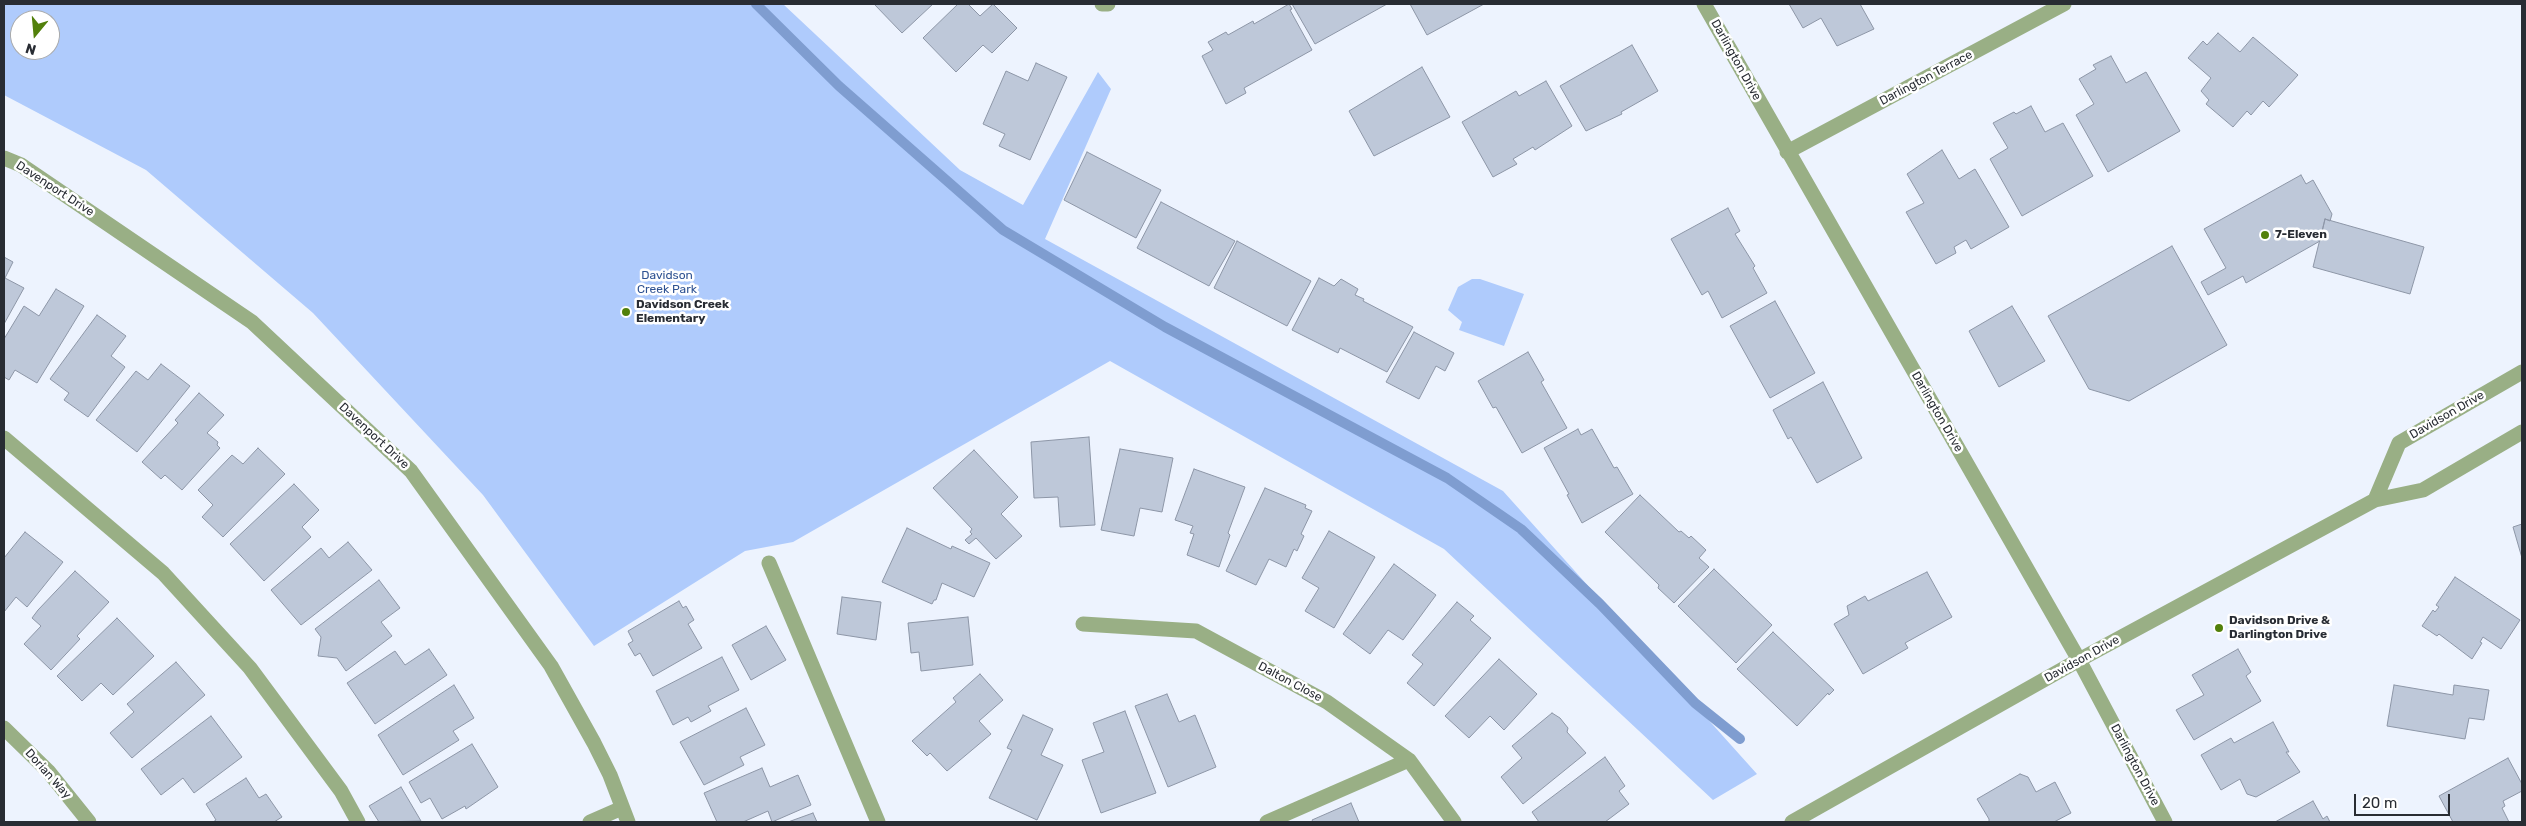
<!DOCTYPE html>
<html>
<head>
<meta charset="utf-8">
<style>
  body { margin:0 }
  #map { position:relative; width:2526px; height:826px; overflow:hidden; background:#edf3fe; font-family:Rubik,sans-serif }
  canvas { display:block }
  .frame { position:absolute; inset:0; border:5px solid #282c33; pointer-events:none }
  .north { position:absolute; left:10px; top:10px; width:50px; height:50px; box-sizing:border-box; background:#fff; border:1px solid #a9abad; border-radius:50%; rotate:197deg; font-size:14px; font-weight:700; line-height:20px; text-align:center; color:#282c33 }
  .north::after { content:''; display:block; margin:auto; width:18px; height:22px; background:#52800b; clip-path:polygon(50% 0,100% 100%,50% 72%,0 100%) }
  .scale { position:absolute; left:2354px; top:794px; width:96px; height:22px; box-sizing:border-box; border:2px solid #282c33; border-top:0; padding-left:6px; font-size:15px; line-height:18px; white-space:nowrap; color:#282c33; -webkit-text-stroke:4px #fff; paint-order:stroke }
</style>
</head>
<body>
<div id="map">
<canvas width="2526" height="826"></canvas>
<div class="frame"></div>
<div class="north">N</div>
<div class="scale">20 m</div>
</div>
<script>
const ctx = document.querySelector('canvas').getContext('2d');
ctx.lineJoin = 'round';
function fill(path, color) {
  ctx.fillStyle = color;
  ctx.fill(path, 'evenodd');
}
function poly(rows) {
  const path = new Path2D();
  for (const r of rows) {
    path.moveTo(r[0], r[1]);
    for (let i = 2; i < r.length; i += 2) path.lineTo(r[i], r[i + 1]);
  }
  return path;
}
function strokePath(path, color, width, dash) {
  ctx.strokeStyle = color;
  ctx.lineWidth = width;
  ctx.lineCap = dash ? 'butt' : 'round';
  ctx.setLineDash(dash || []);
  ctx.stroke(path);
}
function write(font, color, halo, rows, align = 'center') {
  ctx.font = font + ' Rubik,sans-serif';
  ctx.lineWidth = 5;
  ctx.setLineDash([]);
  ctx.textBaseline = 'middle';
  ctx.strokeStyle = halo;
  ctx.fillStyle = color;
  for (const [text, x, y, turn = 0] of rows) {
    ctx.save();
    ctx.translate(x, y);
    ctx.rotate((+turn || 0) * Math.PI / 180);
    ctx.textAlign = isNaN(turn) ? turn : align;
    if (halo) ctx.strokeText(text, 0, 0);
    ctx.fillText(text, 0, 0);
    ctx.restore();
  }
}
const green = poly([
  [4,4,783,4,960,170,1023,205,1098,72,1111,89,1045,239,1503,491,1757,774,1713,800,1444,549,1110,361,793,542,745,551,594,646,483,495,313,313,146,170,4,95],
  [20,20,50,20,50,50,20,50],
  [1472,279,1480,279,1524,294,1504,346,1459,330,1462,322,1448,310,1458,287]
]);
const stream = poly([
  [756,4,839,86,1003,230,1165,327,1447,478,1521,529,1600,604,1695,703,1740,739]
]);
const building = poly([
  [874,4,933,4,902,33,874,4],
  [958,4,968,4,980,16,993,4,1017,28,992,53,983,45,956,72,923,38,958,4],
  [1289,4,1292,9,1290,10,1312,50,1244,88,1246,93,1226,104,1202,56,1213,50,1208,42,1226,32,1228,35,1253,21,1254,24,1289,4],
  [1292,4,1387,4,1315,44,1292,4],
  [1410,4,1484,4,1427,35,1410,4],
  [1789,4,1860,4,1874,29,1837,46,1821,18,1803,28,1789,4],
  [2218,33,2240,52,2253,37,2298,75,2269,107,2263,101,2251,115,2247,111,2233,127,2206,104,2209,100,2201,91,2211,78,2188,58,2203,41,2207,45,2218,33],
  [1632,45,1658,91,1621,112,1622,114,1586,131,1560,86,1632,45],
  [2111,56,2126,83,2146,72,2180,131,2108,172,2076,115,2094,104,2079,79,2096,69,2093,65,2111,56],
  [1036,63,1067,77,1030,160,999,146,1005,134,983,124,1006,71,1028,81,1036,63],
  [1422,67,1450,117,1374,156,1349,111,1422,67],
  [1546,81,1572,126,1535,150,1533,147,1513,159,1517,164,1493,177,1462,122,1516,91,1519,96,1546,81],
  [2031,106,2045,132,2063,123,2093,176,2022,216,1990,159,2008,148,1993,123,2014,112,2016,114,2031,106],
  [1942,150,1959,179,1975,169,2009,227,1971,249,1966,240,1954,247,1956,253,1936,264,1906,212,1924,203,1907,174,1942,150],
  [1087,152,1161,190,1136,238,1064,200,1087,152],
  [2301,175,2306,184,2313,180,2332,214,2330,221,2325,219,2320,241,2246,283,2243,276,2208,295,2201,282,2226,268,2204,229,2301,175],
  [1161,202,1235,241,1209,286,1137,248,1161,202],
  [1728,208,1740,231,1735,234,1755,266,1753,268,1767,293,1722,318,1708,291,1702,295,1671,239,1728,208],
  [2325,219,2424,247,2410,294,2313,267,2325,219],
  [1237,241,1311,281,1287,326,1214,288,1237,241],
  [2172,246,2227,345,2129,401,2089,389,2048,316,2172,246],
  [4,257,13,262,5,278,24,288,4,324,4,257],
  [1319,278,1334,286,1341,279,1358,289,1355,295,1364,299,1363,301,1413,327,1387,372,1340,348,1338,353,1292,330,1319,278],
  [56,289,84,306,37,383,15,370,9,380,4,377,4,339,24,306,39,316,56,289],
  [1775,301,1815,373,1770,398,1730,326,1775,301],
  [2012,306,2045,361,1999,387,1969,331,2012,306],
  [97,315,126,336,111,356,125,367,88,417,64,400,69,393,50,379,97,315],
  [1414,332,1454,353,1445,371,1436,366,1419,399,1386,382,1414,332],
  [1528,352,1544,380,1541,382,1567,428,1522,453,1496,407,1493,408,1478,381,1528,352],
  [161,364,190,386,137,452,96,420,136,371,148,380,161,364],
  [1823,382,1862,458,1817,483,1791,437,1788,439,1773,410,1823,382],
  [199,393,224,415,207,433,218,442,217,445,220,448,182,490,165,475,161,479,142,462,178,423,175,420,199,393],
  [1578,429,1581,435,1592,429,1614,468,1617,467,1633,494,1582,523,1567,495,1569,494,1544,448,1578,429],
  [1089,437,1095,525,1060,527,1058,497,1034,498,1031,442,1089,437],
  [258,448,285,474,223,537,202,517,213,505,198,490,232,455,243,464,258,448],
  [1120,449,1173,458,1162,512,1140,508,1134,536,1101,530,1120,449],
  [974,450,1018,497,1001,514,1022,536,996,559,976,538,969,544,965,540,972,534,970,532,972,529,933,488,974,450],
  [1194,469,1245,487,1228,533,1230,535,1219,567,1187,555,1194,534,1190,533,1193,526,1175,520,1194,469],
  [294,484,319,510,302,527,311,537,264,581,230,544,294,484],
  [1265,488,1306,505,1305,508,1312,511,1301,534,1304,536,1297,551,1294,549,1286,567,1269,559,1256,585,1226,571,1265,488],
  [1640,495,1679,532,1681,531,1689,538,1691,536,1706,550,1699,558,1709,567,1674,603,1658,588,1659,585,1605,532,1640,495],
  [2522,524,2522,558,2513,527,2522,524],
  [907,528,951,549,952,546,990,563,974,597,942,583,936,600,934,600,932,604,882,582,907,528],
  [1329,531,1375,557,1334,628,1305,611,1319,588,1302,578,1329,531],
  [25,532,63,562,27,607,16,597,4,612,4,558,25,532],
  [348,542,372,570,301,625,271,590,321,548,329,558,348,542],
  [1394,564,1436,595,1403,640,1388,630,1370,654,1343,634,1394,564],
  [1714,569,1772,625,1736,663,1678,606,1714,569],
  [75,571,109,602,77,636,80,639,51,670,24,644,41,626,32,618,38,610,75,571],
  [1927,572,1952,617,1905,643,1908,648,1863,674,1834,624,1849,615,1847,606,1865,596,1868,601,1927,572],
  [2455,577,2520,620,2501,649,2483,637,2480,642,2482,643,2472,659,2439,634,2437,636,2422,626,2433,610,2435,612,2439,607,2436,605,2455,577],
  [379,580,400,608,381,622,392,636,346,671,337,658,318,656,321,637,315,629,379,580],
  [842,597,881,602,876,640,837,634,842,597],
  [679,601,683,608,686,606,694,620,688,624,702,648,653,676,640,653,635,656,628,644,633,641,628,631,679,601],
  [1457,602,1474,616,1470,620,1491,638,1434,706,1407,683,1423,664,1412,655,1457,602],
  [968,617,973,665,921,671,919,652,911,653,908,623,968,617],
  [117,618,154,656,113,695,101,683,82,701,57,676,117,618],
  [766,626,786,660,751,680,732,645,766,626],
  [1773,632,1834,690,1829,695,1828,693,1797,726,1737,669,1773,632],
  [429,649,447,675,375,724,347,683,395,651,405,665,429,649],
  [2238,649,2251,672,2246,676,2261,701,2194,740,2176,710,2204,695,2192,675,2238,649],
  [722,657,739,690,708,706,711,711,691,722,688,717,673,725,656,691,722,657],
  [1499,659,1537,694,1504,730,1490,716,1469,738,1445,716,1499,659],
  [176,662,205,695,132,758,110,733,134,712,127,704,176,662],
  [980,674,1003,700,979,721,991,734,947,771,930,753,927,756,912,741,956,702,953,698,980,674],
  [454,685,474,718,453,731,459,740,403,775,378,735,454,685],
  [2394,685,2453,695,2454,685,2489,690,2484,720,2469,718,2465,739,2387,726,2394,685],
  [1167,694,1179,722,1195,715,1216,767,1168,787,1135,706,1167,694],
  [746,708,765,745,740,757,744,765,704,785,680,742,746,708],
  [1125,711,1156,793,1101,813,1082,760,1104,752,1093,723,1125,711],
  [1552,713,1560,718,1568,728,1567,732,1586,753,1523,804,1501,777,1522,758,1512,746,1552,713],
  [1023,715,1053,729,1041,755,1063,765,1037,820,989,798,1012,750,1007,748,1023,715],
  [211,716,242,757,194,793,183,778,161,795,141,769,211,716],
  [2273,722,2289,752,2286,752,2300,772,2256,797,2247,794,2240,779,2221,790,2201,755,2231,738,2234,743,2273,722],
  [472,744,498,787,466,809,465,806,442,819,430,798,421,803,409,782,472,744],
  [1605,757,1625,786,1619,791,1629,804,1605,822,1539,822,1532,812,1605,757],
  [2508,758,2522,784,2522,791,2503,801,2505,806,2502,808,2509,822,2453,822,2439,796,2508,758],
  [762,768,770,787,798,775,811,805,772,822,768,811,743,822,717,822,704,793,762,768],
  [2020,774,2028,777,2036,792,2055,782,2071,813,2054,822,1989,822,1989,819,1977,799,2020,774],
  [246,778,259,798,266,794,282,817,274,822,213,822,216,820,206,804,246,778],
  [401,787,421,821,379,822,369,806,401,787],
  [2313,801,2323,819,2327,816,2330,822,2275,822,2313,801],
  [1351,803,1359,822,1313,822,1312,820,1351,803],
  [813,813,817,822,788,822,813,813]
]);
const minor = poly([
  [1102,4,1108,4],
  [1704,4,2079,660,2165,822],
  [1787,152,2064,4],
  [4,158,21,165,252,322,411,471,551,666,594,743,610,775,628,822],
  [4,438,163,573,250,668,341,791,358,822],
  [2375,500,2399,443,2522,372],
  [769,563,878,822],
  [1083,624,1196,631,1327,702,1409,760,1454,822],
  [4,728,48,771,89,822],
  [590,822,622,808],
  [1267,822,1409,760],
  [1792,822,2079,660,2375,500,2423,490,2522,432]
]);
const markers = [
  [2265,235,5,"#52800b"],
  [626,312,5,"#52800b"],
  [2219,628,5,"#52800b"]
];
const streetNames = [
  ["Darlington Drive",1736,60,61],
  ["Darlington Terrace",1926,78,-28],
  ["Davenport Drive",55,189,33],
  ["Darlington Drive",1937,412,60],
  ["Davidson Drive",2447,415,-30],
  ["Davenport Drive",374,436,43],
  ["Davidson Drive",2082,659,-29],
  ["Dalton Close",1290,682,28],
  ["Darlington Drive",2135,765,62],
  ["Dorian Way",48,774,48]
];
const poiNames = [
  ["7-Eleven",2275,235],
  ["Davidson Creek",636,305],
  ["Elementary",636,319],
  ["Davidson Drive &",2229,621],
  ["Darlington Drive",2229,635]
];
const parkNames = [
  ["Davidson",667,276],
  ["Creek Park",667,290]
];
fill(green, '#afcbfc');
strokePath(stream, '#7f9dd0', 10);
fill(building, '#bec8d9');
strokePath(building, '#8d96a7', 1);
strokePath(minor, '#99af85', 15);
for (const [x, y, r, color] of markers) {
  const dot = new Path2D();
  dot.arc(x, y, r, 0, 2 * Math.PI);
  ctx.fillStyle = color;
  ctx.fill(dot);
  strokePath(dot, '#fff', 2);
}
write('12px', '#282c33', '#fff', streetNames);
write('bold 12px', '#282c33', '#fff', poiNames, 'left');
write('12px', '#2e5292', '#fff', parkNames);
</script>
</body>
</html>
